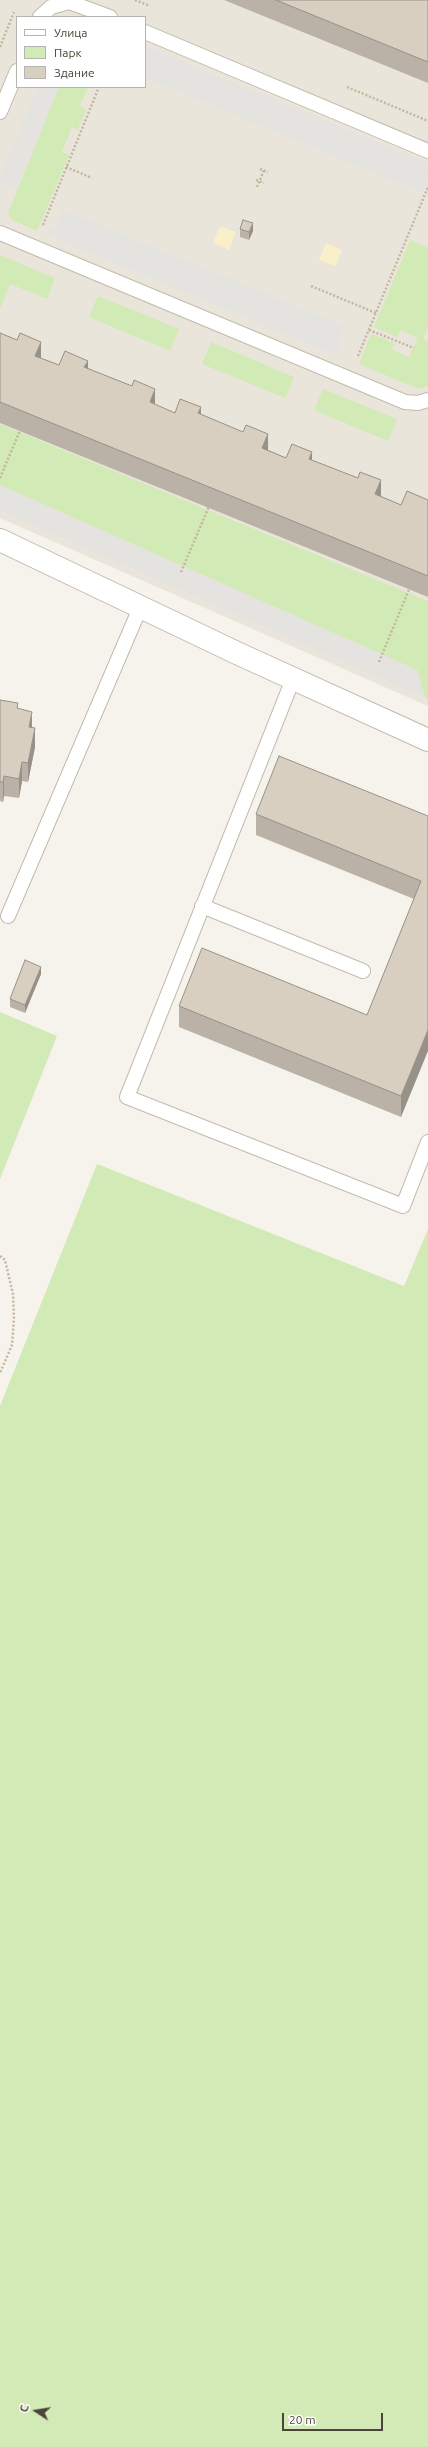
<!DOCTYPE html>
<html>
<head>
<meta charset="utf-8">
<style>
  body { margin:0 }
  #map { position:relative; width:428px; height:2447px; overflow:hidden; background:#f6f3ec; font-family:Ubuntu,sans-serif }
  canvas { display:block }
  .legend { position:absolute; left:16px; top:16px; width:130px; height:72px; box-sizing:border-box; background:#fff; border:1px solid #b7b4b0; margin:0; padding:5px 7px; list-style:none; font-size:12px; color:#4b4439 }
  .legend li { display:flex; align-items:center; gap:8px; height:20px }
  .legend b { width:20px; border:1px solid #b7b4b0 }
  .north { position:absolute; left:16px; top:2391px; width:40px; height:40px; -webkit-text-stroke:3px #fff; paint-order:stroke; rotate:282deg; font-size:11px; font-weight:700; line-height:16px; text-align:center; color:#4b4439 }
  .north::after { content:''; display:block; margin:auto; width:14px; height:18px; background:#4b4439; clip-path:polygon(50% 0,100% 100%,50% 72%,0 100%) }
  .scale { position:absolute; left:282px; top:2413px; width:101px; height:18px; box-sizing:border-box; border:2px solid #4b4439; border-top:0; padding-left:5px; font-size:12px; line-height:14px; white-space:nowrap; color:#4b4439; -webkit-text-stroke:3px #fff; paint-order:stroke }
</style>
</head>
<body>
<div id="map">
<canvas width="428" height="2447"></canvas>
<ul class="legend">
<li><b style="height:5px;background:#fff"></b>Улица</li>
<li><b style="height:11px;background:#d2eab5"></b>Парк</li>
<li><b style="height:11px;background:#d8cfc1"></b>Здание</li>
</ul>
<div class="north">С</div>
<div class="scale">20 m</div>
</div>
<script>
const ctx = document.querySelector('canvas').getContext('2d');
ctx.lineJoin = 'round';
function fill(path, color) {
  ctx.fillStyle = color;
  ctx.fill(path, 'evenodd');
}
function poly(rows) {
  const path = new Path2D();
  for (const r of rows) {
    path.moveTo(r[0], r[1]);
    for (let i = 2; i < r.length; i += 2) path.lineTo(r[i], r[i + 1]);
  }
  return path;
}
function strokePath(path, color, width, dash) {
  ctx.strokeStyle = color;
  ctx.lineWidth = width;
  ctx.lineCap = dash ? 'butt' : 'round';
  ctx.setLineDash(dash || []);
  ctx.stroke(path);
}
const residential = poly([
  [0,0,428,0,428,706,0,518],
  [17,17,145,17,145,87,17,87]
]);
const green = poly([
  [59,87,88,87,80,106,86,109,78,130,72,127,62,152,69,155,37,231,12,220,8,213],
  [410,240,428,248,428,326,423,339,428,342,428,386,419,389,359,364,371,334,394,343,392,350,409,357,418,338,400,330,397,337,374,327],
  [0,255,55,278,47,299,10,284,0,309],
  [98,296,179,329,170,351,89,317],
  [211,342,294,377,285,398,202,364],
  [323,389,397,419,388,441,314,410],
  [0,424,428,601,428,699,425,698,417,670,0,485],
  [0,1012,57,1036,0,1179],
  [97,1164,404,1286,428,1229,428,2447,0,2447,0,1406]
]);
const sand = poly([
  [220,226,236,232,229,250,213,243],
  [326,243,342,250,335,266,319,260]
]);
const parking = poly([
  [145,46,428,163,428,179,421,192,145,78],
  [38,87,59,87,16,190,0,184,0,179],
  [63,210,345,326,337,346,341,357,43,233,56,228],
  [0,485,417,670,425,698,0,510]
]);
const path = poly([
  [135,0,150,6],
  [0,47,14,12],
  [347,87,428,121],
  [66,167,92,178],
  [260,169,268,172],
  [256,180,264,183],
  [257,187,264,170],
  [43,225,99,87],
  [311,286,376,313],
  [369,330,414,348],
  [358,356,428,187],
  [0,478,21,428],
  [181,572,210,504],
  [379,662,410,587],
  [0,1256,5,1260,13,1294,14,1319,12,1345,0,1373]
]);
const service = poly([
  [40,17,51,7,69,2,110,17],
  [145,32,428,151],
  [0,112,17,71],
  [0,233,405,402,418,403,428,400],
  [293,679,127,1097,403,1206,428,1142],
  [202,906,363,971],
  [8,916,140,608]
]);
const minor = poly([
  [0,540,239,654,428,740]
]);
const wall = poly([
  [224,0,428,0,428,83],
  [240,229,253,231,249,240,240,237],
  [0,333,17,340,41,358,59,365,88,368,155,405,175,413,201,414,268,450,286,458,312,460,381,497,401,505,428,500,428,597,0,423],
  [0,700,18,709,32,728,35,747,28,782,22,781,19,798,4,796,3,802,0,801],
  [256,814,428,816,401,1117,179,1027,179,1006,367,1015,414,899,256,835],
  [41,974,25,1013,10,1007,10,999]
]);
const shadedWall = poly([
  [253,223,253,231,249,240,249,232],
  [41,342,41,363,35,356],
  [88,361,88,382,84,367],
  [155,389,155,410,150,402],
  [201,407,201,428,198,413],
  [268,434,268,455,262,448],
  [312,452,312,473,309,459],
  [381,480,381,501,375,494],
  [32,712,32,731,29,727],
  [35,728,35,747,28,782,28,763],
  [22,762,22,781,19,798,19,779],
  [4,776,4,796,3,802,3,782],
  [41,967,41,974,25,1013,25,1005],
  [428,1030,428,1051,401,1117,401,1096]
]);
const building = poly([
  [276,0,428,0,428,62,276,0],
  [243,220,253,223,249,232,240,229,243,220],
  [0,333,17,340,20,333,41,342,35,356,59,365,65,351,88,361,84,367,132,386,134,380,155,389,150,402,175,413,180,399,201,407,198,413,243,432,246,425,268,434,262,448,286,458,292,444,312,452,309,459,358,478,360,472,381,480,375,494,401,505,407,491,428,500,428,576,0,402,0,333],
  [0,700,18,703,17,708,32,712,29,727,35,728,28,763,22,762,19,779,4,776,3,782,0,782,0,700],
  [279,756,428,816,428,1030,401,1096,179,1006,202,948,367,1015,421,881,256,814,279,756],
  [25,960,41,967,25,1005,10,999,25,960]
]);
fill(residential, '#eae5da');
fill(green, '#d2eab5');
fill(sand, '#f9efc9');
fill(parking, '#e5e3e0');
strokePath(service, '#c2bbae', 16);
strokePath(minor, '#c2bbae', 24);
strokePath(path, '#c4b79f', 2.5, [2, 2]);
strokePath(service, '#fff', 14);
strokePath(minor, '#fff', 22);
fill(wall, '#bab2a6');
fill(shadedWall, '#979187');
fill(building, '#d8cfc1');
strokePath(building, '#979187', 1);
</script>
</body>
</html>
